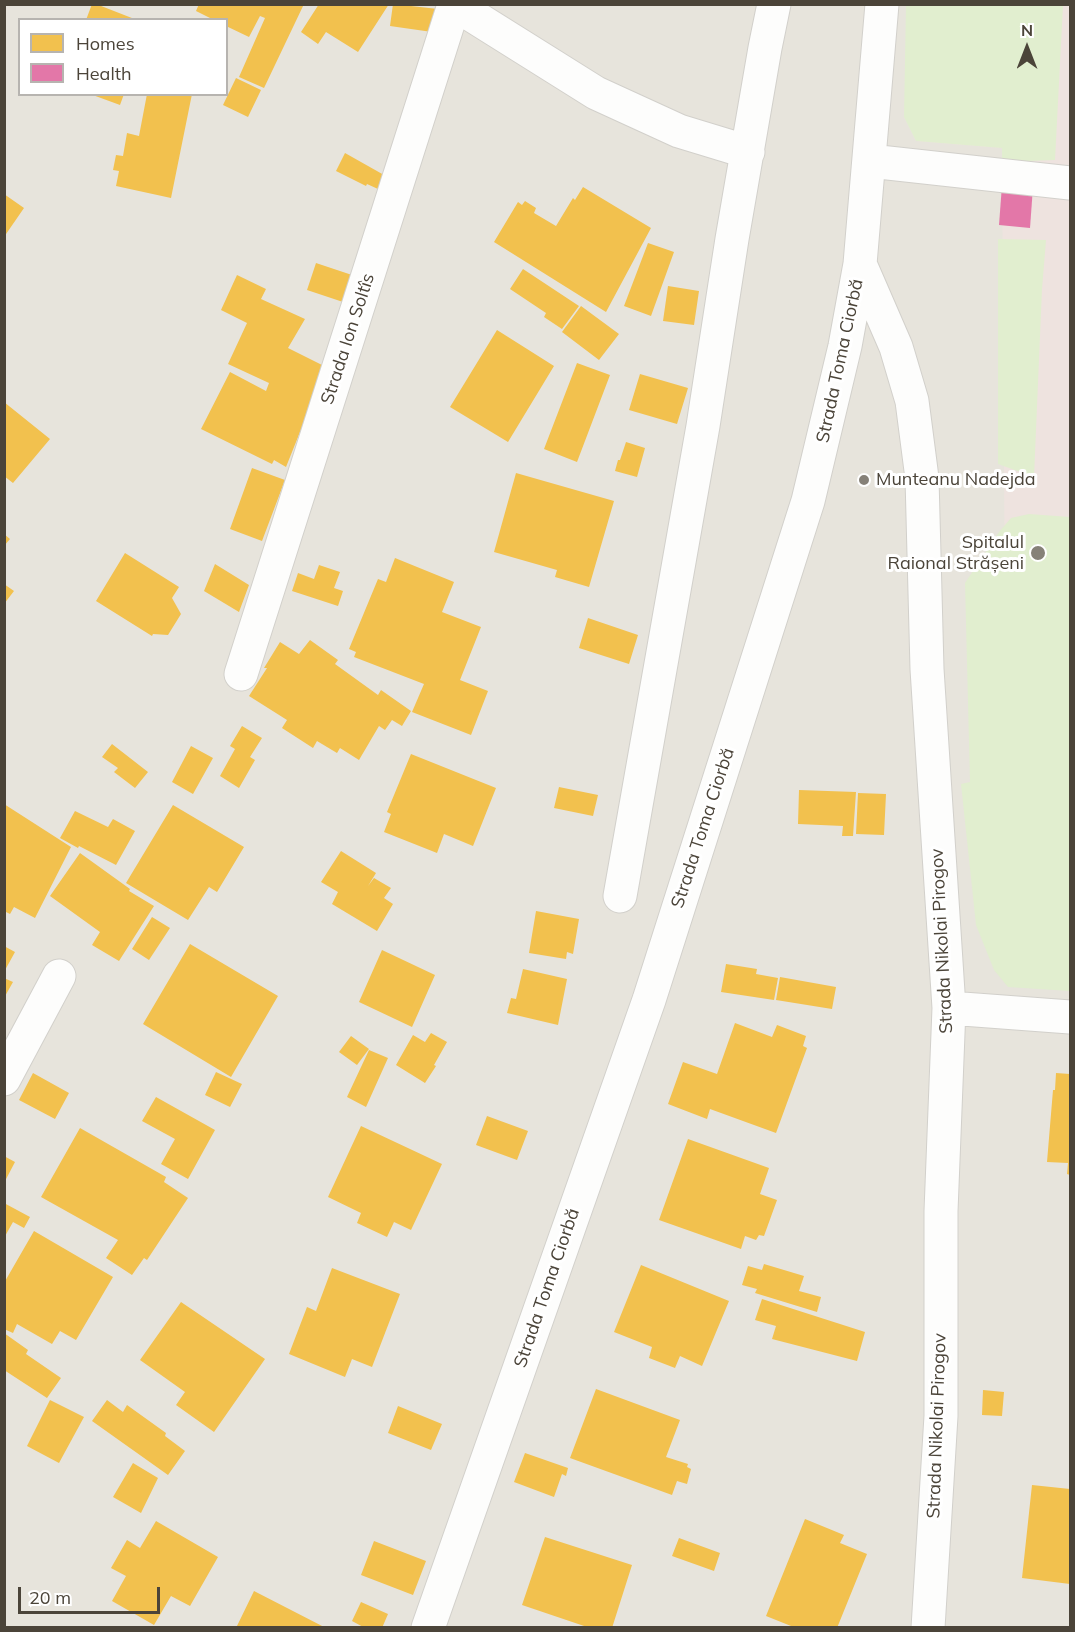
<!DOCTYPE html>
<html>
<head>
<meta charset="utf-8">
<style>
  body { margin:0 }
  #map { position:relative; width:1075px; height:1632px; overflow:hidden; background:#f4f2ee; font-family:Mulish,sans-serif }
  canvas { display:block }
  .frame { position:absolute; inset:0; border:6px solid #4b4439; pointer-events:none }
  .legend { position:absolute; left:18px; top:18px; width:210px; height:78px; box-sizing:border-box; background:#fff; border:2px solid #b7b4b0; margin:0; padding:8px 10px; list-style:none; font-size:18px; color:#4b4439 }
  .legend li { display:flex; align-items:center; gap:12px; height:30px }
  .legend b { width:30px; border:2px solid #b7b4b0 }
  .north { position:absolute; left:997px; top:18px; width:60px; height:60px; -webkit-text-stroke:4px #fff; paint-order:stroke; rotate:0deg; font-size:16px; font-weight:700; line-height:24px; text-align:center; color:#4b4439 }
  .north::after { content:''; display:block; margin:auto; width:21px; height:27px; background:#4b4439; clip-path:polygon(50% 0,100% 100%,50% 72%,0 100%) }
  .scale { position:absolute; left:18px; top:1587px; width:142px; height:27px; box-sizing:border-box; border:3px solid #4b4439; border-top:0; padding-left:8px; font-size:18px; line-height:21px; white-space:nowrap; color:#4b4439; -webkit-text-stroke:4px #fff; paint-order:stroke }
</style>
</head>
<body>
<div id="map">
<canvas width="1075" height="1632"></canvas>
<div class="frame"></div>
<ul class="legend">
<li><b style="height:16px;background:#f2c14e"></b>Homes</li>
<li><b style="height:16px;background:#e377a8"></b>Health</li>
</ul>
<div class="north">N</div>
<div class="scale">20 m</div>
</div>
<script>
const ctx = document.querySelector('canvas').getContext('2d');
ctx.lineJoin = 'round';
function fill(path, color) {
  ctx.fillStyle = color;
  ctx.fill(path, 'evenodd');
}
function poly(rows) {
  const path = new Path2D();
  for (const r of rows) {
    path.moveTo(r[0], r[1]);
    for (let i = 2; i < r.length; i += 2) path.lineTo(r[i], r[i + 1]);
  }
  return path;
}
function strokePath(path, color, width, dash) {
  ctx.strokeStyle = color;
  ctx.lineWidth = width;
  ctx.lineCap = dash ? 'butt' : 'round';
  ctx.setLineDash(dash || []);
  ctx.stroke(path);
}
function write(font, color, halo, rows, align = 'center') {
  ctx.font = font + ' Mulish,sans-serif';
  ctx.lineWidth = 6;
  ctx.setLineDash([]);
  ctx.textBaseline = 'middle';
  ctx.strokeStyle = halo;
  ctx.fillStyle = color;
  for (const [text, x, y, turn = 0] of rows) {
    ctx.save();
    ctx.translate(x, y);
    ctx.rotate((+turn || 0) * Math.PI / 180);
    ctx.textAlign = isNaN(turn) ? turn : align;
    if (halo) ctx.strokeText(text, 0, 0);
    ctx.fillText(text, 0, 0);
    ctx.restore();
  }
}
const residential = poly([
  [5,5,1070,5,1070,1627,5,1627],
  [20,20,226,20,226,94,20,94]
]);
const medical = poly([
  [914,5,1070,5,1070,949,1007,943,1002,148,916,141]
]);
const green = poly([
  [906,5,1063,5,1055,160,1002,162,1002,148,916,141,904,117],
  [998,239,1046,240,1042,289,1034,477,998,464],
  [1029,514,1070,517,1070,991,1008,987,994,970,976,925,961,784,970,782,965,583,999,532,1011,518]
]);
const homes = poly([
  [92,4,96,4,137,20,86,20],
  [199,4,304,4,264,88,239,77,265,18,260,16,249,37,226,26,226,20,214,20,196,11],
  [319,4,389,4,358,52,326,32,318,44,301,32],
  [393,4,438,9,439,33,390,26],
  [236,78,261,90,248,117,223,105],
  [90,94,124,94,120,105],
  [147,94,192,94,171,198,116,186,119,171,113,170,116,155,123,156,127,133,139,136],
  [345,153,384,175,378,189,367,184,366,186,336,171],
  [583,187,651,228,606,312,494,242,518,202,522,205,525,201,536,208,534,213,556,226,573,198,575,200],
  [4,194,24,208,4,237],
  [648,243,674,252,651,316,624,306],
  [316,263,352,275,343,302,307,290],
  [523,269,579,306,562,329,544,317,546,313,510,289],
  [237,275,266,289,261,299,305,319,288,348,326,367,286,467,274,460,272,464,201,429,230,372,266,391,269,383,228,364,247,323,221,310],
  [668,286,699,291,694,325,663,321],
  [581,306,619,334,599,360,562,332],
  [497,330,554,366,508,442,450,407],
  [577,363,610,375,577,462,544,449],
  [640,374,688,388,677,424,629,410],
  [4,402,50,439,13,483,4,476],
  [626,442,645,448,637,477,615,471,618,460,620,460],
  [252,468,285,480,262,541,230,529],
  [516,473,614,501,589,587,555,577,557,570,494,552],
  [4,534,10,539,4,546],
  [125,553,179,587,172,598,181,614,168,635,153,634,152,636,96,601],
  [395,558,454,582,442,612,481,627,460,680,488,691,471,735,412,712,424,684,354,657,356,652,349,649,378,579,386,582],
  [215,564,249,585,239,612,204,591],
  [319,565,340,572,334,588,343,591,338,606,292,591,298,573,314,579],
  [4,584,14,591,4,604],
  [588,618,638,635,629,664,579,648],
  [310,640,338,660,335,664,378,695,381,690,411,711,402,726,392,720,385,730,379,726,359,760,340,748,337,753,317,741,313,748,282,728,287,720,249,696,267,668,264,668,280,642,299,654],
  [242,726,262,738,250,757,255,760,239,788,220,776,235,749,230,746],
  [112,744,148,772,135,788,114,772,118,768,102,757],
  [191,746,213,758,193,794,172,782],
  [411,754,496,788,473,846,444,834,437,853,384,832,391,814,387,812],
  [559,787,598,795,593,816,554,808],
  [799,790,856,792,853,836,842,836,843,826,798,824],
  [858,793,886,794,884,835,856,834],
  [4,804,71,847,35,918,14,907,10,914,4,911],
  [173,805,244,847,217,892,209,887,188,920,126,883],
  [75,811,108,827,113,819,135,831,116,865,79,846,78,848,60,838],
  [341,851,376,873,368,886,374,878,391,888,384,898,393,904,377,931,332,904,338,892,321,882],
  [80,853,130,889,129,891,154,906,119,961,92,945,100,932,50,896],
  [536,911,579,919,573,954,567,952,566,959,529,953],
  [152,917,170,928,149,960,132,949],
  [190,944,278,996,231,1077,143,1024],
  [4,946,15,952,4,972],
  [382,950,435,975,412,1027,359,1002],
  [726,964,757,969,756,974,778,978,774,1000,721,992],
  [523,969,567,979,558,1025,507,1013,511,998,516,999],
  [780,977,836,987,832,1009,776,1000],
  [4,978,13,982,4,998],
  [735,1023,772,1037,777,1025,806,1036,803,1046,807,1048,776,1133,710,1109,707,1119,668,1104,683,1062,717,1074],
  [431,1033,447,1042,434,1065,436,1066,425,1083,396,1065,413,1035,425,1042],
  [351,1036,369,1049,357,1065,339,1052],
  [369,1050,388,1058,366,1107,347,1097],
  [216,1072,242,1084,230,1107,205,1095],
  [33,1073,69,1093,55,1119,19,1100],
  [1056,1073,1070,1074,1070,1175,1067,1174,1068,1163,1047,1162,1053,1090,1055,1090],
  [156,1097,215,1130,188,1179,161,1164,175,1139,142,1121],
  [487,1116,528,1131,517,1160,476,1145],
  [361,1126,442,1164,411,1230,394,1222,387,1237,357,1223,361,1213,328,1197],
  [80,1128,166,1177,164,1182,188,1198,147,1260,144,1258,132,1275,106,1258,118,1240,41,1197],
  [688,1139,769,1168,760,1194,777,1200,764,1236,759,1235,756,1240,745,1236,741,1249,659,1220],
  [4,1156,15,1162,4,1183],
  [4,1203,30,1217,24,1228,13,1222,4,1238],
  [34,1231,113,1277,76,1340,60,1331,52,1344,17,1324,13,1333,4,1329,4,1283],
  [764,1264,804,1276,799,1291,821,1297,817,1312,755,1293,757,1289,742,1285,748,1266,762,1270],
  [641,1265,729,1301,702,1366,680,1356,675,1368,649,1358,652,1347,614,1332],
  [332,1268,400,1294,372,1367,352,1359,345,1377,289,1354,307,1307,316,1311],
  [762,1299,865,1332,857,1361,772,1339,776,1326,755,1320],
  [181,1302,265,1359,214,1432,176,1405,185,1392,140,1360],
  [4,1333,28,1350,26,1354,61,1378,47,1398,4,1370,6,1366],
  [596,1389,680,1420,666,1457,688,1464,687,1467,691,1469,687,1484,677,1481,672,1495,570,1458],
  [983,1390,1004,1392,1002,1416,982,1415],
  [50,1400,84,1417,59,1463,27,1446],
  [107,1400,123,1412,127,1405,166,1433,165,1436,185,1451,168,1475,92,1421],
  [398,1406,442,1424,431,1450,388,1433],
  [525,1453,568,1468,566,1476,562,1474,554,1497,514,1482],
  [133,1463,158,1478,141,1513,113,1497],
  [1032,1485,1070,1489,1070,1584,1022,1578],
  [805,1519,844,1535,840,1543,867,1554,837,1628,796,1628,766,1616],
  [156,1521,218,1557,190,1606,171,1596,154,1625,112,1601,126,1576,111,1568,127,1540,140,1548],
  [545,1537,632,1565,612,1628,590,1628,522,1605],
  [679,1538,720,1553,714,1571,672,1556],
  [374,1541,426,1561,413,1595,361,1575],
  [254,1591,326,1628,236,1628],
  [361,1602,388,1614,382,1628,365,1628,352,1621]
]);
const health = poly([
  [1002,185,1033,187,1030,228,999,225]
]);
const minor = poly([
  [454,4,596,93,679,131,748,152],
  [870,161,1070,183],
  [860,264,896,347,912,401,922,478,927,669,949,1008,941,1211,941,1416,928,1628],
  [241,674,454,5],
  [620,896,703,426,732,239,765,48,774,4],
  [949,1008,1070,1017],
  [4,1079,59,976],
  [428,1628,649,1000,808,501,845,346,860,264,882,4]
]);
const markers = [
  [864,480,6,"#868178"],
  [1038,553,8,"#868178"]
];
const streetNames = [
  ["Strada Ion Soltîs",348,339,-72],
  ["Strada Toma Ciorbă",840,361,-78],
  ["Strada Toma Ciorbă",703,828,-72],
  ["Strada Nikolai Pirogov",942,941,-93],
  ["Strada Toma Ciorbă",547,1288,-71],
  ["Strada Nikolai Pirogov",937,1426,-88]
];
const poiNames = [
  ["Munteanu Nadejda",876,480],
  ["Spitalul",1024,543,"right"],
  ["Raional Strășeni",1024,564,"right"]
];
fill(residential, '#e7e4dc');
fill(medical, '#eee3df');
fill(green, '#e1eecf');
fill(homes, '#f2c14e');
fill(health, '#e377a8');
strokePath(minor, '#d2d0cb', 35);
strokePath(minor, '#fdfdfc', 33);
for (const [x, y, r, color] of markers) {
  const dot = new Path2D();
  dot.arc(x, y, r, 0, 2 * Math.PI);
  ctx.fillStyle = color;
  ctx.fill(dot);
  strokePath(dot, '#fff', 2);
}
write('18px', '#4b4439', '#fff', streetNames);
write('18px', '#4b4439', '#fff', poiNames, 'left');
</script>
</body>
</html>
